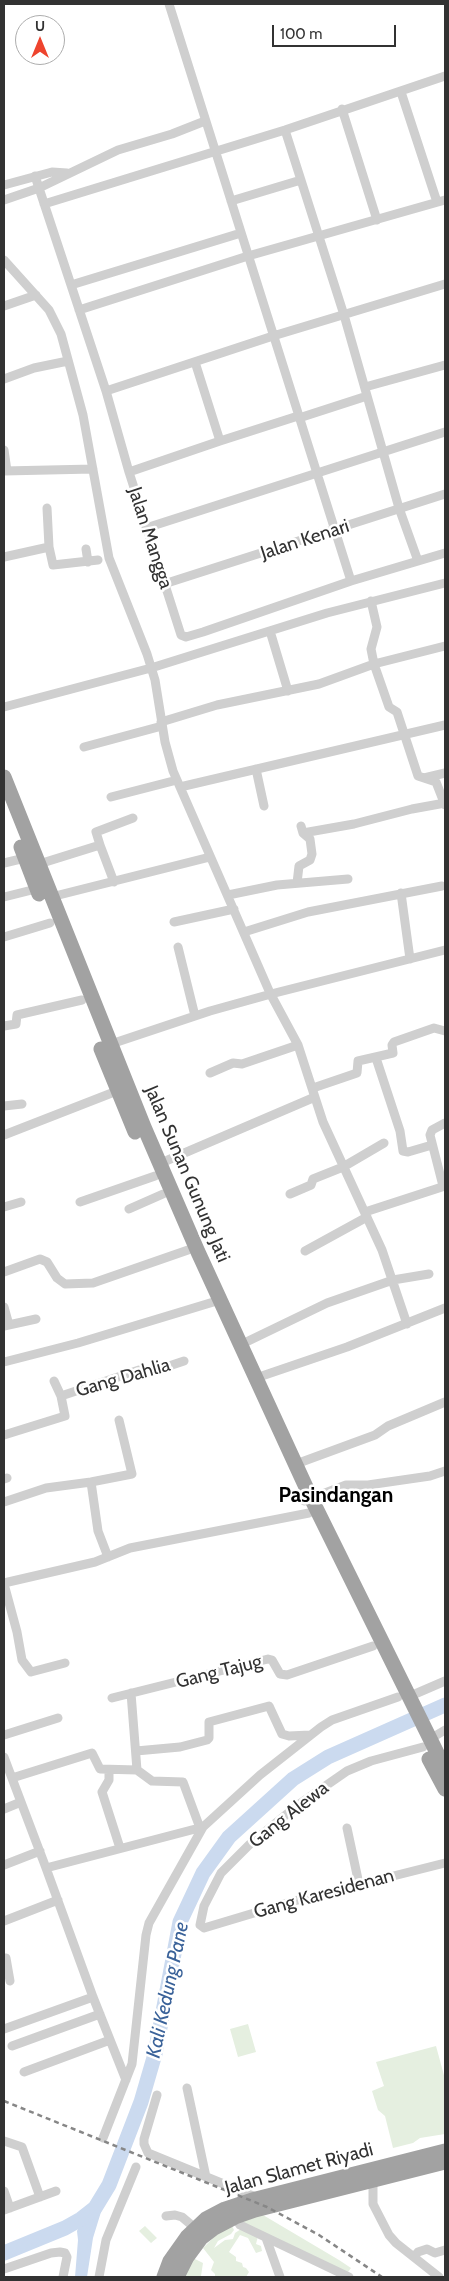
<!DOCTYPE html>
<html>
<head>
<meta charset="utf-8">
<style>
  body { margin:0 }
  #map { position:relative; width:449px; height:2281px; overflow:hidden; background:#fff; font-family:Cabin,sans-serif }
  canvas { display:block }
  .frame { position:absolute; inset:0; border:5px solid #323232; pointer-events:none }
  .north { position:absolute; left:15px; top:15px; width:50px; height:50px; box-sizing:border-box; background:#fff; border:1px solid #adadad; border-radius:50%; rotate:0deg; font-size:14px; font-weight:700; line-height:20px; text-align:center; color:#323232 }
  .north::after { content:''; display:block; margin:auto; width:18px; height:22px; background:#ee442e; clip-path:polygon(50% 0,100% 100%,50% 72%,0 100%) }
  .scale { position:absolute; left:272px; top:25px; width:124px; height:22px; box-sizing:border-box; border:2px solid #323232; border-top:0; padding-left:6px; font-size:15px; line-height:18px; white-space:nowrap; color:#323232; -webkit-text-stroke:4px #fff; paint-order:stroke }
</style>
</head>
<body>
<div id="map">
<canvas width="449" height="2281"></canvas>
<div class="frame"></div>
<div class="north">U</div>
<div class="scale">100 m</div>
</div>
<script>
const ctx = document.querySelector('canvas').getContext('2d');
ctx.lineJoin = 'round';
function fill(path, color) {
  ctx.fillStyle = color;
  ctx.fill(path, 'evenodd');
}
function poly(rows) {
  const path = new Path2D();
  for (const r of rows) {
    path.moveTo(r[0], r[1]);
    for (let i = 2; i < r.length; i += 2) path.lineTo(r[i], r[i + 1]);
  }
  return path;
}
function strokePath(path, color, width, dash) {
  ctx.strokeStyle = color;
  ctx.lineWidth = width;
  ctx.lineCap = dash ? 'butt' : 'round';
  ctx.setLineDash(dash || []);
  ctx.stroke(path);
}
function write(font, color, halo, rows, align = 'center') {
  ctx.font = font + ' Cabin,sans-serif';
  ctx.lineWidth = 5;
  ctx.setLineDash([]);
  ctx.textBaseline = 'middle';
  ctx.strokeStyle = halo;
  ctx.fillStyle = color;
  for (const [text, x, y, turn = 0] of rows) {
    ctx.save();
    ctx.translate(x, y);
    ctx.rotate((+turn || 0) * Math.PI / 180);
    ctx.textAlign = isNaN(turn) ? turn : align;
    if (halo) ctx.strokeText(text, 0, 0);
    ctx.fillText(text, 0, 0);
    ctx.restore();
  }
}
const green = poly([
  [248,2024,256,2052,238,2057,230,2029],
  [436,2046,445,2079,445,2134,420,2138,413,2143,393,2148,385,2116,378,2110,372,2091,384,2086,376,2062],
  [263,2215,339,2260,351,2268,348,2272,354,2277,347,2276,243,2224,244,2219],
  [145,2226,157,2238,151,2243,139,2231],
  [232,2226,234,2230,231,2234,218,2241,214,2248,225,2240,233,2239,235,2233,241,2229,258,2236,256,2244,261,2246,262,2251,256,2253,248,2238,240,2235,229,2252,236,2257,236,2261,242,2263,243,2267,246,2268,249,2272,246,2277,215,2277,215,2274,211,2270,214,2262,203,2248,217,2234],
  [193,2258,203,2263,201,2276,180,2277]
]);
const water = poly([
  [95,2203,101,2212,93,2238,87,2277,75,2277,78,2240,77,2231,86,2211]
]);
const river = poly([
  [4,2253,65,2228,81,2219,95,2208,109,2185,141,2102,155,2054,180,1922,203,1873,229,1837,293,1779,328,1757,445,1705]
]);
const minor = poly([
  [169,4,351,581],
  [401,92,437,202],
  [342,109,377,220],
  [285,130,344,315,399,508,418,561],
  [35,176,106,391,129,472,181,635,186,637,203,632,351,581,445,553],
  [4,185,52,172,67,173],
  [4,200,39,188,118,150,172,134,205,121],
  [231,201,301,180],
  [44,204,285,130,445,76],
  [4,260,49,310,61,334,83,415,109,558,147,654,155,680,165,742,173,771,270,993,298,1045,323,1122,382,1250,407,1324],
  [71,285,241,233],
  [4,306,36,295],
  [79,310,248,256,445,200],
  [195,362,220,441,298,416],
  [4,379,34,368,68,361],
  [365,387,445,365],
  [106,391,273,336,445,284],
  [299,418,367,396],
  [4,450,7,471],
  [4,471,93,469],
  [129,472,220,441],
  [47,508,49,547],
  [146,528,445,432],
  [86,549,88,562],
  [4,557,49,547,53,565,98,560],
  [164,584,445,494],
  [371,601,377,627,371,649,374,664,389,707,397,712,418,776,436,782,445,805],
  [270,631,288,691],
  [4,707,151,668,327,613,445,583],
  [161,722,217,705,319,684,374,664,445,646],
  [84,747,162,726],
  [256,769,264,806],
  [424,778,445,773],
  [180,787,445,725],
  [111,797,177,780],
  [303,833,354,824,412,809,445,803],
  [100,845,114,882],
  [4,863,25,858],
  [39,864,100,845,96,832,133,818],
  [297,883,299,866,310,860,312,854,310,839,303,833,301,826],
  [401,893,410,959],
  [228,895,277,885,348,879],
  [4,897,40,888],
  [51,897,210,857],
  [174,922,234,909],
  [244,932,308,912,442,886],
  [4,937,50,923],
  [178,947,195,1016],
  [4,1026,16,1024,17,1015,82,1000],
  [108,1045,210,1011,271,994,445,950],
  [376,1058,400,1131,403,1151,408,1152,432,1145],
  [210,1073,233,1063,242,1064,298,1045],
  [313,1088,357,1073,358,1061,393,1053,392,1045,394,1042,434,1028,445,1031],
  [4,1106,22,1104],
  [4,1135,122,1089],
  [161,1163,315,1097],
  [443,1186,430,1135,432,1130,445,1123],
  [290,1194,311,1185,313,1179,343,1167,384,1143],
  [80,1202,155,1176],
  [4,1207,21,1202],
  [129,1209,163,1194],
  [365,1212,445,1186],
  [305,1251,367,1217],
  [4,1272,40,1259,47,1262,57,1278,65,1284,93,1283,188,1250],
  [4,1307,9,1325],
  [4,1326,36,1319],
  [240,1345,327,1303,393,1280,429,1274],
  [4,1362,78,1343,220,1300],
  [256,1378,347,1347,445,1308],
  [61,1396,139,1370,144,1370,148,1373,184,1361],
  [4,1435,65,1416,61,1396,54,1381],
  [296,1464,375,1435,388,1426,445,1402],
  [4,1479,7,1478],
  [91,1482,98,1531,108,1557],
  [304,1501,346,1485,368,1485,430,1476,445,1471],
  [4,1502,46,1488,91,1482,132,1474,119,1420],
  [4,1583,95,1562,130,1548,309,1513],
  [4,1584,17,1632,22,1660,31,1672,65,1663],
  [131,1693,137,1770],
  [408,1697,445,1681],
  [112,1698,268,1659,272,1660,280,1674,287,1675,373,1646],
  [4,1735,58,1718],
  [430,1739,445,1730],
  [423,1747,371,1761,347,1771,298,1805,250,1844,221,1873,204,1906,200,1925,204,1928,294,1901,445,1863],
  [136,1751,180,1747,207,1740,209,1738,209,1722,269,1706,282,1734,289,1736,310,1735],
  [4,1757,46,1868,203,1827,260,1775,321,1727,332,1720,398,1697],
  [109,1770,109,1780,102,1792,120,1848],
  [12,1778,92,1753,100,1769,137,1770,152,1781,183,1782,200,1828],
  [4,1809,21,1802],
  [347,1828,359,1884],
  [4,1865,40,1851],
  [46,1868,93,1997,126,2080],
  [4,1921,58,1900],
  [6,1958,10,1981],
  [4,2029,93,1997],
  [12,2046,100,2014],
  [24,2072,110,2040],
  [187,2088,206,2177],
  [157,2095,144,2139,144,2144,148,2153,258,2198],
  [103,2138,132,2064,146,1935,149,1923,203,1827],
  [4,2141,22,2147,40,2197],
  [373,2181,373,2204,389,2235,396,2243,439,2277],
  [4,2191,10,2208],
  [4,2210,56,2191],
  [166,2216,175,2215,182,2217,195,2228],
  [235,2217,240,2225,349,2277],
  [266,2238,280,2277],
  [414,2257,418,2252,427,2249,435,2253,445,2250],
  [4,2269,51,2253,60,2252,65,2253,67,2257,63,2277],
  [99,2277,106,2240,136,2167]
]);
const trunk = poly([
  [4,777,144,1127,198,1252,311,1498,445,1769],
  [21,847,39,894],
  [101,1049,135,1132],
  [429,1759,445,1789],
  [164,2277,170,2261,187,2237,206,2219,225,2209,252,2200,445,2151],
  [177,2277,187,2257,201,2238,214,2228,235,2217,255,2210,445,2162]
]);
const rail = poly([
  [4,2101,267,2207,319,2235,382,2277]
]);
const streetNames = [
  ["Jalan Mangga",150,538,72],
  ["Jalan Kenari",305,540,-18],
  ["Jalan Sunan Gunung Jati",187,1174,67],
  ["Gang Dahlia",123,1378,-16],
  ["Gang Tajug",219,1672,-14],
  ["Gang Alewa",289,1815,-38],
  ["Gang Karesidenan",324,1894,-15],
  ["Jalan Slamet Riyadi",299,2169,-15]
];
const waterNames = [
  ["Kali Kedung Pane",168,1990,-78]
];
const quarterNames = [
  ["Pasindangan",336,1496]
];
fill(green, '#e5efe0');
fill(water, '#cbdaef');
strokePath(river, '#cbdaef', 15);
strokePath(minor, '#cfcfcf', 9);
strokePath(trunk, '#a2a2a2', 15);
strokePath(rail, '#878787', 2.5, [5, 4]);
write('19px', '#323232', '#fff', streetNames);
write('italic 20px', '#3a6299', '#fff', waterNames);
write('bold 21px', '#000', '#fff', quarterNames);
</script>
</body>
</html>
